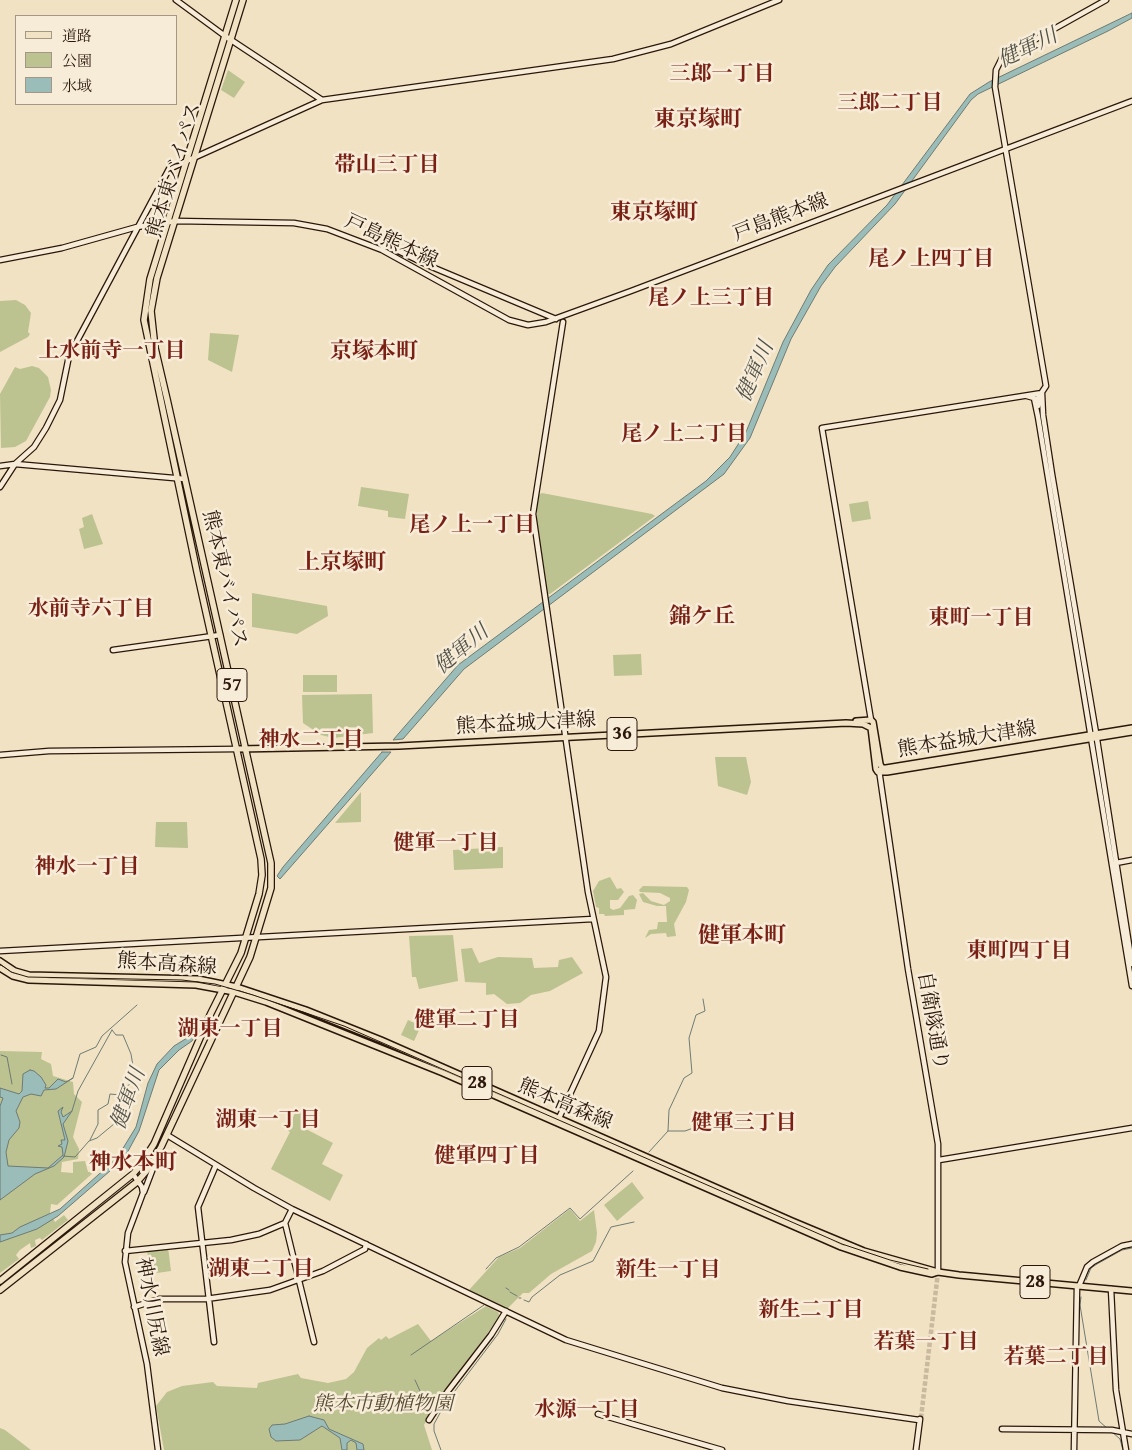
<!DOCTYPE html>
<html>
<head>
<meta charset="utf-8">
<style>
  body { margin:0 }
  #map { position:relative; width:1132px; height:1450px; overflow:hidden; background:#f1e2c3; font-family:"Gentium Book Plus","Noto Serif JP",serif }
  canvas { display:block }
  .legend { position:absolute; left:15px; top:15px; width:162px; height:90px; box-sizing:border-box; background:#f6ecd8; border:1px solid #a59786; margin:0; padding:6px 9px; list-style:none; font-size:15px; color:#2b170a }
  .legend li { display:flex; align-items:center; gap:10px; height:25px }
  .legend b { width:25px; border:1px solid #a59786 }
</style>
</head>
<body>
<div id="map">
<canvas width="1132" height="1450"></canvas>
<ul class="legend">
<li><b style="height:6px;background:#f1e2c3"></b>道路</li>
<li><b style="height:14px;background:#bdc291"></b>公園</li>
<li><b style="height:14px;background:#9bbdb9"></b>水域</li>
</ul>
</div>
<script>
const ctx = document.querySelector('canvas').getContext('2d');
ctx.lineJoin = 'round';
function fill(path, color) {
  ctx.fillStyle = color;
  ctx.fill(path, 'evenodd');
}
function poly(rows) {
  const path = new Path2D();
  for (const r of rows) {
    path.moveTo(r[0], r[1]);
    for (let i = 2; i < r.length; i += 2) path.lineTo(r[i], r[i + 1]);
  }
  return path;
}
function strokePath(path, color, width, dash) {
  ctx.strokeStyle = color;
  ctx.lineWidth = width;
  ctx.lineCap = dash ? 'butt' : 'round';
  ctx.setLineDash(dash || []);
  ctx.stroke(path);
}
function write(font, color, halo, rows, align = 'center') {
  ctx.font = font + ' "Gentium Book Plus","Noto Serif JP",serif';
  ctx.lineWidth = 5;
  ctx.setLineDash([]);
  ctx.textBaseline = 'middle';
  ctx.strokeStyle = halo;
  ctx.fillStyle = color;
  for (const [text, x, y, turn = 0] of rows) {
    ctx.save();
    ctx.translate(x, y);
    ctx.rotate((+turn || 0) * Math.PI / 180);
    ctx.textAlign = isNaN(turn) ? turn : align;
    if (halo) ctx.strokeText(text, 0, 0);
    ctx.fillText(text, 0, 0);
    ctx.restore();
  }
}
const green = poly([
  [228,70,245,82,234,98,221,90],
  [16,300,25,305,31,313,28,332,30,334,28,337,0,352,0,301],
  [210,333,239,335,232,372,208,360],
  [32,366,39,368,48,377,51,390,50,397,26,441,15,447,1,448,0,394,15,367,20,369],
  [361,487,409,494,405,519,388,517,388,511,358,506],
  [542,493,652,514,655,516,550,594,547,594,537,531,537,496],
  [868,501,871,519,852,522,849,504],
  [92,514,103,544,84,549,79,529,84,527,82,518],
  [252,593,327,606,328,616,297,634,252,627],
  [641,654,642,675,614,676,613,655],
  [303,675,337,675,337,692,303,692],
  [372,694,373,733,333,738,321,735,303,723,302,695],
  [715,757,746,757,751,782,747,795,718,786],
  [361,792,361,822,335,823],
  [156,822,187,822,188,848,155,847],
  [503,847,503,868,454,870,453,850],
  [610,877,617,889,621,888,624,892,618,900,610,900,610,908,613,910,620,908,629,896,633,895,637,900,635,909,624,910,624,915,605,916,604,914,599,914,599,908,596,907,593,891,599,881],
  [643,886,687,887,689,890,686,902,674,924,676,936,667,937,666,933,651,934,645,938,649,930,657,929,658,922,667,922,666,906,657,906,643,902,639,894,643,893,651,901,664,905,670,901,670,898,660,893,640,892,639,890],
  [453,935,458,981,419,989,416,977,412,977,409,936],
  [472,948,479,963,498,957,532,958,534,968,558,967,559,960,572,957,583,973,550,991,531,995,520,1003,507,1004,494,994,486,995,486,983,465,982,461,949],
  [408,1020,421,1026,414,1041,401,1035],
  [0,1051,42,1052,41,1059,51,1064,53,1076,73,1082,74,1094,82,1102,73,1137,79,1149,78,1159,62,1162,61,1172,73,1173,73,1162,85,1161,88,1172,94,1172,57,1205,51,1204,50,1213,55,1222,64,1215,68,1220,42,1240,40,1238,35,1240,36,1246,31,1248,30,1243,20,1250,16,1255,19,1259,0,1273],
  [297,1109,309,1115,302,1127,333,1143,322,1164,343,1175,330,1201,271,1169,290,1132,287,1130],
  [632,1182,644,1198,617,1221,604,1205],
  [570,1209,580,1221,594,1210,597,1233,596,1242,592,1251,551,1274,529,1293,523,1293,507,1309,469,1290,499,1257,520,1248],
  [168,1247,171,1271,150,1274,147,1250],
  [486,1306,498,1312,500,1316,441,1397,424,1425,432,1450,164,1450,156,1406,167,1392,182,1386,213,1382,217,1386,257,1388,258,1383,298,1374,301,1378,328,1383,346,1379,354,1372,367,1348,379,1338,381,1340,386,1336,389,1339,418,1324,431,1341],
  [0,1428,5,1430,31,1450,0,1450]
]);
const water = poly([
  [1132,13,1132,18,1108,31,978,94,971,100,895,204,835,267,821,286,791,339,750,438,724,474,464,669,403,739,393,740,458,665,706,481,730,457,746,432,783,342,811,290,828,265,887,205,970,94,989,82,1132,13],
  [382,752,391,752,280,879,277,876,283,867,382,752],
  [197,1032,192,1041,179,1050,159,1070,139,1131,127,1153,118,1164,58,1216,37,1229,0,1242,0,1235,12,1233,20,1227,60,1209,117,1158,136,1127,148,1083,157,1064,174,1046,197,1032],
  [30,1070,34,1071,41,1077,46,1085,45,1088,49,1088,58,1079,66,1082,73,1078,56,1089,44,1090,41,1096,31,1094,23,1097,16,1111,20,1122,19,1128,9,1140,6,1152,8,1166,48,1168,63,1155,62,1147,58,1146,62,1144,61,1140,65,1140,58,1111,63,1107,61,1112,63,1117,72,1111,63,1124,68,1141,64,1157,54,1166,35,1174,0,1200,0,1106,3,1098,0,1097,0,1088,19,1094,22,1091,23,1074,30,1070],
  [309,1416,324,1420,329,1429,363,1444,364,1450,357,1450,356,1443,351,1440,347,1443,347,1450,342,1450,340,1438,322,1426,300,1440,276,1441,271,1437,269,1429,272,1425,285,1424,309,1416]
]);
const stream = poly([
  [1,1055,7,1057,12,1084],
  [73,1078,80,1054,96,1047,102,1036,137,1005],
  [72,1111,78,1091,112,1030],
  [668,1131,685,1131,699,1126],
  [90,1140,98,1124,98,1110,108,1104,110,1094,120,1095],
  [649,1152,668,1131,669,1110,684,1078,692,1073,689,1038,696,1015,705,1011,703,999],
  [63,1156,75,1157,89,1141,97,1138,120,1119,121,1092,133,1081,134,1072,131,1054,123,1035,116,1035,112,1030],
  [486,1269,496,1258,519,1247,570,1208,580,1219,633,1171],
  [1086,1280,1091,1268,1097,1264,1122,1250,1132,1248],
  [506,1288,509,1290],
  [510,1292,517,1296],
  [1081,1297,1080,1305,1099,1421,1108,1429],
  [519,1298,521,1298],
  [524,1300,529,1302,532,1297,560,1275,593,1261,611,1227,634,1222],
  [411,1355,484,1305],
  [415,1380,420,1391],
  [1111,1431,1120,1439,1123,1450],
  [441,1450,434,1431,434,1424,445,1404,498,1334,506,1319]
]);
const secondaryTunnel = poly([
  [921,1418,938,1272]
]);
const secondary = poly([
  [176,0,225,36,322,100],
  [382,250,384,247,388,246,432,267,556,319],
  [0,260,62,248,137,227,176,221,294,223,327,229,382,250,509,320,528,325,546,322,631,291,1132,101],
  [1042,393,1043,415,1052,474,1096,733,1132,964],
  [1027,396,1034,398,1038,417,1132,986],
  [1038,406,1038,398,1046,386,995,87,996,70,1002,58,1106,0],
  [0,466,15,464,185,479],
  [0,487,15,464,34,447,46,428,60,400,69,356,169,169,322,100,613,59,671,44,779,0],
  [113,650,220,635],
  [871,720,822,428,1042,393],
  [0,755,49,751,238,749],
  [879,770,908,969,938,1144,938,1272],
  [1116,863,1132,860],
  [0,951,593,919],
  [559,1118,599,1031,606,977,588,892,533,514,563,322],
  [167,1135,254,1188,292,1209,566,1340,722,1388,788,1401,919,1420],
  [939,1160,1132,1128],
  [133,1174,142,1187,143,1193,128,1233,125,1262,147,1364,158,1450],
  [144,1192,160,1150],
  [285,1223,314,1342],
  [125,1251,231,1240,259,1234,285,1223,292,1209],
  [1079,1286,1087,1267,1093,1262,1122,1246,1132,1244],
  [1111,1289,1116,1390,1126,1450],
  [134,1307,159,1299,206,1299,270,1290,323,1271,365,1249,366,1244],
  [214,1342,198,1207,216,1165],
  [598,1414,722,1450],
  [429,1420,448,1391,491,1335,506,1311],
  [1002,1429,1112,1430,1132,1434],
  [916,1450,920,1419],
  [1074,1450,1077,1286]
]);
const primary = poly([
  [856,721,871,720,873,722,880,764,882,768,886,768,1132,728],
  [238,749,399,746,846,723,863,724,871,728,876,769,878,772,887,772,1132,732],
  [0,961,15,971,29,975,198,979,237,987,306,1010,381,1040,792,1221,864,1251,938,1272,959,1275,1132,1291],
  [0,968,13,976,29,980,196,985,234,992,266,1002,443,1073,841,1247,900,1267,932,1274,938,1272]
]);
const highway = poly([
  [0,1281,133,1174,140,1166,154,1144,210,1015,241,953,259,894,262,875,261,859,197,572,144,320,150,279,236,0],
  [0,1290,137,1182,149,1168,161,1147,250,957,271,888,271,863,167,399,155,348,151,311,157,278,243,0]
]);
const tram = poly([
  [0,964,11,972,28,977,182,980,215,984,253,995,344,1026,842,1244,890,1260,928,1269]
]);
const shields = [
  [232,685,30],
  [622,734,30],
  [477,1083,30],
  [1035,1282,30]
];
const shieldNames = [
  ["57",232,685],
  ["36",622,734],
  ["28",477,1083],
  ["28",1035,1282]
];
const streetNames = [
  ["熊本東バイパス",175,170,-73],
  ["戸島熊本線",781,218,-21],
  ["戸島熊本線",391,242,25],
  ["熊本東バイパス",224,579,77],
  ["熊本益城大津線",526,724,-3],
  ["熊本益城大津線",967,740,-9],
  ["熊本高森線",167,965,4],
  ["自衛隊通り",932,1021,80],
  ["熊本高森線",565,1105,23],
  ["神水川尻線",151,1307,79]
];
const parkNames = [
  ["熊本市動植物園",383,1405]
];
const waterNames = [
  ["健軍川",1028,49,-26],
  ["健軍川",756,372,-67],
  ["健軍川",462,650,-40],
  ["健軍川",129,1099,-70]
];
const neighbourhoodNames = [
  ["三郎一丁目",722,75],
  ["三郎二丁目",890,104],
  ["帯山三丁目",387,166],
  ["尾ノ上四丁目",931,260],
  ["尾ノ上三丁目",711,299],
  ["上水前寺一丁目",112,352],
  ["尾ノ上二丁目",684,435],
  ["尾ノ上一丁目",472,526],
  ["水前寺六丁目",91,610],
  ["東町一丁目",981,619],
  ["神水二丁目",311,741],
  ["健軍一丁目",446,844],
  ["神水一丁目",87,868],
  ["東町四丁目",1019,952],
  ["健軍二丁目",467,1021],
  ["湖東一丁目",230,1030],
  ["湖東一丁目",268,1121],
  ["健軍三丁目",744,1124],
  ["健軍四丁目",487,1157],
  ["湖東二丁目",261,1270],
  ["新生一丁目",668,1271],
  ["新生二丁目",811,1311],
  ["若葉一丁目",926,1343],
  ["若葉二丁目",1056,1358],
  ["水源一丁目",587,1411]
];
const quarterNames = [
  ["東京塚町",698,120],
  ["東京塚町",654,213],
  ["京塚本町",374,352],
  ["上京塚町",342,563],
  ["錦ケ丘",702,617],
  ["健軍本町",742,936],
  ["神水本町",133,1163]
];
fill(green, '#bdc291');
fill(water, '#9bbdb9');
strokePath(water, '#6e7b73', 1);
strokePath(stream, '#6e7b73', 1);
strokePath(secondaryTunnel, '#c9b99e', 4.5, [4.5, 2]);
strokePath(secondary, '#2b170a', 7);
strokePath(primary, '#2b170a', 8);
strokePath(highway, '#2b170a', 8);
strokePath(secondary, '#f6ecd8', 4.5);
strokePath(primary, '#f1e2c3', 5);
strokePath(highway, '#f1e2c3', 5.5);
strokePath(tram, '#2b170a', 1);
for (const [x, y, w] of shields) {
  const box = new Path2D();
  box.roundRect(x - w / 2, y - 16.5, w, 33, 4);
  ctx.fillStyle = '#f6ecd8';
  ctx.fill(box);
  strokePath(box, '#2b170a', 1);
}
write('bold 19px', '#2b170a', null, shieldNames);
write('20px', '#2b170a', '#f6ecd8', streetNames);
write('italic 20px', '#574a32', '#f6ecd8', parkNames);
write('italic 21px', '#525147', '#f6ecd8', waterNames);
write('bold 21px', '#7a1f14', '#f6ecd8', neighbourhoodNames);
write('bold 22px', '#7a1f14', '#f6ecd8', quarterNames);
</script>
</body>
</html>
